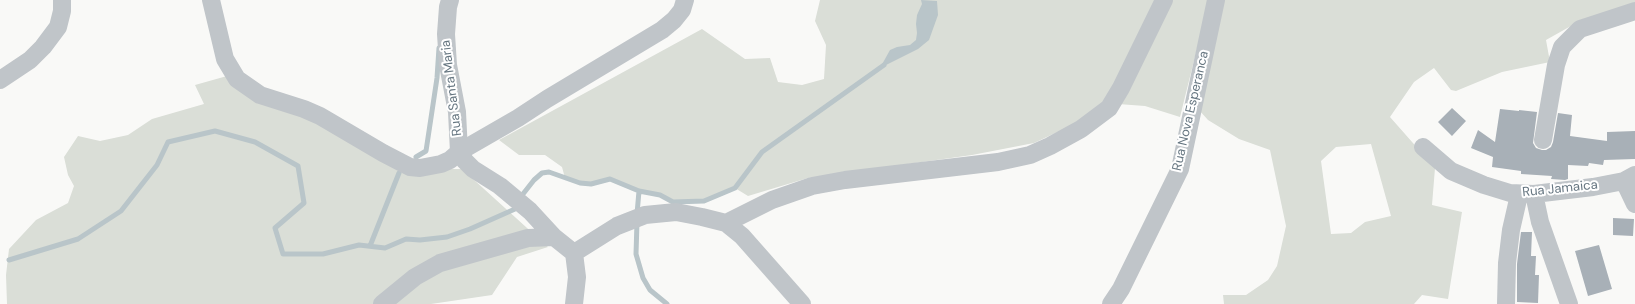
<!DOCTYPE html>
<html>
<head>
<meta charset="utf-8">
<style>
  body { margin:0 }
  canvas { display:block; background:#f9f9f7 }
</style>
</head>
<body>
<canvas width="1635" height="304"></canvas>
<script>
const ctx = document.querySelector('canvas').getContext('2d');
ctx.lineJoin = 'round';
function fill(path, color) {
  ctx.fillStyle = color;
  ctx.fill(path, 'evenodd');
}
function poly(rows) {
  const path = new Path2D();
  for (const r of rows) {
    path.moveTo(r[0], r[1]);
    for (let i = 2; i < r.length; i += 2) path.lineTo(r[i], r[i + 1]);
  }
  return path;
}
function strokePath(path, color, width, dash) {
  ctx.strokeStyle = color;
  ctx.lineWidth = width;
  ctx.lineCap = dash ? 'butt' : 'round';
  ctx.setLineDash(dash || []);
  ctx.stroke(path);
}
function write(font, color, halo, rows, align = 'center') {
  ctx.font = font + ' "DM Sans",sans-serif';
  ctx.lineWidth = 4;
  ctx.setLineDash([]);
  ctx.textBaseline = 'middle';
  ctx.strokeStyle = halo;
  ctx.fillStyle = color;
  for (const [text, x, y, turn = 0] of rows) {
    ctx.save();
    ctx.translate(x, y);
    ctx.rotate((+turn || 0) * Math.PI / 180);
    ctx.textAlign = isNaN(turn) ? turn : align;
    if (halo) ctx.strokeText(text, 0, 0);
    ctx.fillText(text, 0, 0);
    ctx.restore();
  }
}
const green = poly([
  [820,0,1156,0,1108,100,1083,120,1034,143,972,155,808,178,748,196,735,188,704,201,673,202,660,195,639,191,610,180,591,184,580,183,565,178,562,167,545,155,519,155,499,140,702,29,745,59,770,58,778,82,802,85,824,79,826,45,815,21],
  [1169,0,1209,0,1180,117,1145,106,1118,104],
  [1220,0,1635,0,1635,4,1578,22,1546,40,1550,62,1502,72,1456,91,1451,90,1434,68,1414,82,1390,117,1435,168,1432,205,1462,212,1448,299,1422,295,1414,304,1224,304,1223,295,1246,295,1268,280,1277,266,1286,226,1270,150,1239,139,1208,120,1199,110],
  [1371,144,1391,216,1365,222,1351,233,1331,234,1321,161,1336,147],
  [227,76,316,120,371,154,447,169,462,169,548,247,517,257,492,295,431,304,7,304,6,275,9,249,36,220,68,203,74,186,68,175,64,157,78,136,100,141,128,135,152,119,204,104,195,85]
]);
const water = poly([
  [921,0,937,1,938,15,929,40,918,49,880,68,890,50,897,47,910,45,916,40,917,33,916,24,917,15,922,4]
]);
const stream = poly([
  [416,157,426,151,437,78,439,48],
  [637,214,639,191],
  [637,222,636,254,643,278,650,290,667,304],
  [370,246,399,173],
  [9,260,78,239,121,211,157,165,168,142,215,131,255,142,298,166,304,203,275,228,283,254,323,254,359,245,385,248,406,239,420,240,447,237,470,229,515,209,523,194,534,180,542,173,549,172,580,183,591,184,610,179,639,191,660,195,673,202,704,201,735,188,762,152,884,65]
]);
const building = poly([
  [1452,108,1466,121,1452,136,1438,122],
  [1500,109,1519,111,1519,110,1537,112,1533,143,1536,148,1542,150,1546,150,1551,147,1553,142,1558,113,1572,115,1570,136,1607,141,1607,132,1635,131,1635,159,1604,160,1603,165,1589,163,1588,166,1568,165,1568,179,1565,180,1551,179,1552,176,1521,174,1521,171,1492,167,1493,157,1471,148,1478,130,1495,142],
  [1613,218,1634,219,1633,236,1613,235],
  [1521,232,1532,232,1531,256,1536,256,1535,275,1539,275,1538,303,1517,302,1517,264],
  [1599,245,1612,289,1588,296,1575,251]
]);
const street = poly([
  [211,0,225,59,237,79,260,95,304,109,320,116,383,153,410,167,420,168,441,164,450,160,459,152,518,118,547,99,662,30,674,20,682,10,685,0],
  [450,0,448,7,446,34,448,65,457,112,459,152,465,161,473,169,500,186,530,211,554,237,574,253],
  [0,80,30,60,43,47,58,27,62,11,62,0],
  [1543,140,1556,65,1562,47,1580,29,1635,11],
  [1423,147,1451,171,1484,185,1510,193,1534,194,1593,187,1624,181,1635,175],
  [1624,181,1635,204],
  [1534,194,1540,222,1569,304],
  [726,223,772,200,812,186,845,180,998,162,1030,155,1050,146,1081,129,1109,108,1121,88,1164,0],
  [574,253,617,226,645,215,676,212,702,217,726,223,742,236,802,304],
  [382,304,415,277,440,263,528,238,554,237],
  [574,304,577,277,574,253],
  [1111,304,1121,289,1180,169,1216,0],
  [1506,304,1507,263,1511,230,1519,195]
]);
const streetNames = [
  ["Rua Santa Maria",452,88,-97],
  ["Rua Nova Esperanca",1191,111,-77],
  ["Rua Jamaica",1560,189,-6]
];
fill(green, '#daded7');
fill(water, '#b9c5c9');
strokePath(stream, '#b9c5c9', 5);
fill(building, '#a8b0b7');
strokePath(street, '#c0c5c9', 18);
write('13px', '#667681', '#fff', streetNames);
</script>
</body>
</html>
